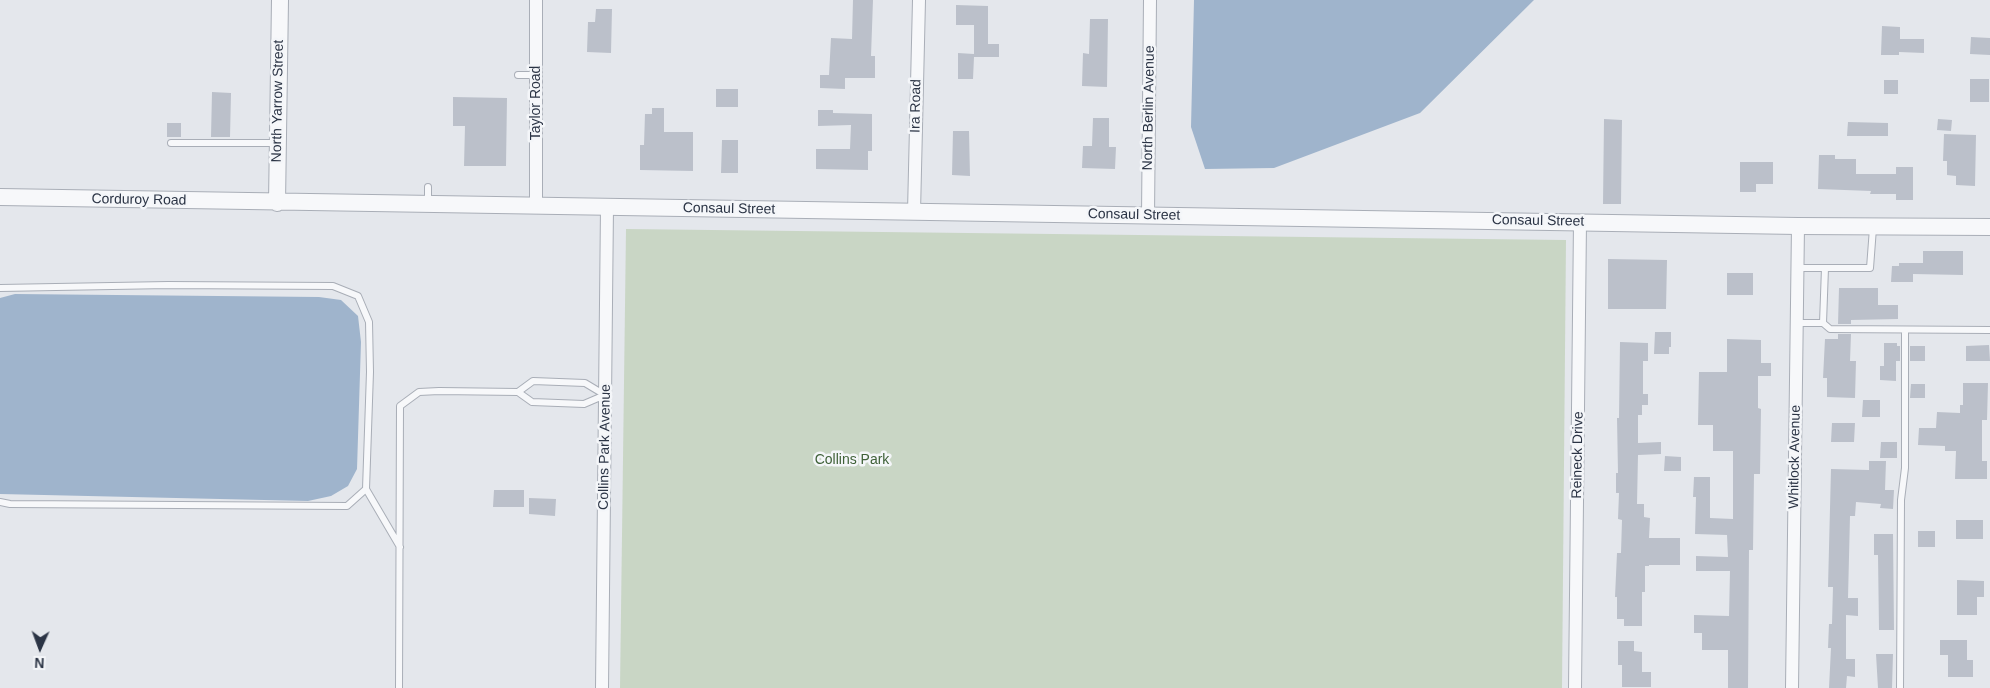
<!DOCTYPE html>
<html>
<head>
<meta charset="utf-8">
<style>
  body { margin:0 }
  #map { position:relative; width:1990px; height:688px; overflow:hidden; background:#e4e7ec; font-family:Arial,sans-serif }
  canvas { display:block }
  .north { position:absolute; left:15px; top:623px; width:50px; height:50px; -webkit-text-stroke:4px #f4f6f9; paint-order:stroke; rotate:182deg; font-size:14px; font-weight:700; line-height:20px; text-align:center; color:#2b3445 }
  .north::after { content:''; display:block; margin:auto; width:18px; height:22px; background:#2b3445; clip-path:polygon(50% 0,100% 100%,50% 72%,0 100%) }
</style>
</head>
<body>
<div id="map">
<canvas width="1990" height="688"></canvas>
<div class="north">N</div>
</div>
<script>
const ctx = document.querySelector('canvas').getContext('2d');
ctx.lineJoin = 'round';
function fill(path, color) {
  ctx.fillStyle = color;
  ctx.fill(path, 'evenodd');
}
function poly(rows) {
  const path = new Path2D();
  for (const r of rows) {
    path.moveTo(r[0], r[1]);
    for (let i = 2; i < r.length; i += 2) path.lineTo(r[i], r[i + 1]);
  }
  return path;
}
function strokePath(path, color, width, dash) {
  ctx.strokeStyle = color;
  ctx.lineWidth = width;
  ctx.lineCap = dash ? 'butt' : 'round';
  ctx.setLineDash(dash || []);
  ctx.stroke(path);
}
function write(font, color, halo, rows, align = 'center') {
  ctx.font = font + ' Arial,sans-serif';
  ctx.lineWidth = 5;
  ctx.setLineDash([]);
  ctx.textBaseline = 'middle';
  ctx.strokeStyle = halo;
  ctx.fillStyle = color;
  for (const [text, x, y, turn = 0] of rows) {
    ctx.save();
    ctx.translate(x, y);
    ctx.rotate((+turn || 0) * Math.PI / 180);
    ctx.textAlign = isNaN(turn) ? turn : align;
    if (halo) ctx.strokeText(text, 0, 0);
    ctx.fillText(text, 0, 0);
    ctx.restore();
  }
}
const green = poly([
  [626,229,1566,240,1562,688,620,688]
]);
const water = poly([
  [1194,0,1534,0,1420,113,1274,168,1205,169,1191,127],
  [15,294,319,297,341,300,358,316,361,342,357,469,348,486,331,496,308,501,0,494,0,298]
]);
const building = poly([
  [853,0,873,0,871,56,875,56,875,78,845,78,845,89,820,88,820,75,829,75,831,38,852,39],
  [956,5,988,6,988,44,999,44,999,57,974,57,973,79,958,79,958,53,974,54,974,25,956,25],
  [596,9,612,9,611,53,587,52,588,22,595,22],
  [1090,19,1108,19,1107,87,1082,86,1083,53,1089,54],
  [1882,26,1900,27,1900,39,1924,39,1924,53,1899,52,1899,55,1881,55],
  [1971,37,1990,38,1990,55,1970,54],
  [1970,79,1989,79,1989,102,1970,102],
  [1884,80,1898,80,1898,94,1884,94],
  [716,89,738,89,738,107,716,107],
  [212,92,231,93,230,137,211,137],
  [453,97,507,98,506,166,464,166,465,126,453,126],
  [652,108,664,108,664,132,693,132,693,171,640,170,640,145,644,145,645,114,652,114],
  [818,110,833,110,833,113,872,114,872,151,868,151,868,170,816,169,816,149,850,149,851,125,818,126],
  [1093,118,1109,118,1109,147,1116,147,1115,169,1082,168,1083,146,1092,146],
  [1604,119,1622,120,1621,204,1603,204],
  [1938,119,1952,120,1951,131,1937,130],
  [1848,122,1888,123,1888,136,1847,136],
  [167,123,181,123,181,137,167,137],
  [953,131,969,131,970,176,952,175],
  [1944,134,1976,135,1975,186,1956,185,1956,176,1947,175,1947,161,1943,161],
  [722,140,738,140,738,173,721,173],
  [1819,155,1835,155,1835,159,1856,159,1856,174,1896,174,1896,167,1913,167,1913,200,1896,200,1896,194,1870,194,1871,191,1818,189],
  [1740,162,1773,162,1773,184,1756,184,1756,192,1740,192],
  [1923,251,1963,251,1963,275,1913,274,1913,282,1891,282,1892,266,1899,266,1899,263,1923,263],
  [1608,259,1667,260,1666,309,1608,309],
  [1727,273,1753,273,1753,295,1727,295],
  [1839,288,1878,288,1878,305,1898,305,1898,319,1851,320,1851,324,1838,324],
  [1655,332,1671,332,1671,347,1669,347,1669,354,1654,354],
  [1838,334,1851,334,1850,361,1856,361,1855,398,1827,397,1827,378,1823,378,1825,339,1838,339],
  [1727,339,1761,340,1761,363,1771,363,1771,376,1758,376,1758,408,1761,409,1760,474,1754,474,1753,550,1749,550,1748,688,1728,688,1728,650,1702,650,1702,633,1694,633,1694,615,1729,616,1730,571,1696,571,1696,556,1728,557,1727,535,1695,534,1696,497,1693,497,1694,477,1710,477,1710,518,1733,519,1733,451,1713,451,1713,425,1698,425,1699,372,1727,372],
  [1620,342,1648,343,1648,361,1643,361,1643,394,1648,394,1648,405,1642,405,1642,415,1638,415,1638,443,1661,442,1661,454,1638,455,1637,504,1644,504,1644,517,1650,518,1649,538,1680,538,1680,565,1649,565,1649,566,1645,566,1645,592,1642,592,1642,626,1624,626,1624,619,1617,619,1617,597,1615,597,1617,553,1621,553,1622,520,1618,519,1619,493,1616,493,1616,473,1618,473,1617,418,1619,418],
  [1884,343,1897,343,1897,346,1900,346,1900,361,1896,361,1896,381,1880,380,1880,366,1884,366],
  [1989,345,1990,361,1966,361,1966,346],
  [1910,346,1925,346,1925,361,1910,361],
  [1963,383,1988,383,1987,420,1982,420,1982,461,1987,461,1987,479,1955,479,1956,451,1945,451,1945,446,1918,445,1919,428,1936,428,1937,412,1960,413,1960,405,1963,405],
  [1911,384,1925,384,1925,398,1910,398],
  [1863,400,1880,400,1880,417,1862,417],
  [1832,423,1855,423,1854,442,1831,442],
  [1881,442,1897,442,1897,458,1880,458],
  [1665,456,1681,457,1681,471,1664,471],
  [1869,461,1886,461,1885,490,1894,490,1893,509,1880,508,1881,504,1856,502,1855,516,1850,516,1848,598,1858,598,1858,616,1846,615,1846,659,1855,659,1855,677,1847,676,1846,688,1829,688,1831,648,1828,648,1829,624,1832,624,1833,587,1828,587,1831,469,1869,470],
  [494,490,524,490,524,507,493,507],
  [529,498,556,499,555,516,529,514],
  [1956,520,1983,520,1983,539,1956,539],
  [1918,531,1935,531,1935,547,1918,547],
  [1874,534,1893,534,1894,630,1879,630,1878,555,1874,555],
  [1957,580,1984,581,1984,597,1977,597,1977,615,1957,615],
  [1940,640,1967,640,1967,660,1973,660,1973,677,1948,677,1948,655,1940,655],
  [1618,641,1634,641,1634,651,1642,652,1642,672,1651,672,1651,687,1622,687,1622,665,1618,665],
  [1876,654,1893,654,1892,688,1878,688]
]);
const service = poly([
  [518,75,536,75],
  [171,143,277,143],
  [428,202,428,187],
  [1797,268,1870,268,1873,228],
  [0,288,168,285,333,286,358,296,369,322,370,372,366,489,400,547],
  [1797,323,1823,323,1830,329,1990,330],
  [1823,323,1825,268],
  [0,502,10,504,347,506,366,489],
  [399,688,400,406,419,392,439,391,518,392,532,402,584,404,605,395,585,383,533,381,518,392],
  [1900,688,1901,500,1905,468,1905,330]
]);
const minor = poly([
  [536,0,536,206],
  [914,212,919,0],
  [1148,216,1150,0],
  [602,688,607,207],
  [1575,688,1580,222],
  [1792,688,1798,226]
]);
const tertiary = poly([
  [0,197,1798,226,1990,227],
  [277,203,280,0]
]);
const streetNames = [
  ["North Yarrow Street",278,101,-89],
  ["Taylor Road",536,103,-90],
  ["Ira Road",916,106,-89],
  ["North Berlin Avenue",1149,108,-89],
  ["Corduroy Road",139,200,1],
  ["Consaul Street",729,209,1],
  ["Consaul Street",1134,215,1],
  ["Consaul Street",1538,221,1],
  ["Collins Park Avenue",605,447,-89],
  ["Reineck Drive",1578,455,-89],
  ["Whitlock Avenue",1795,457,-89]
];
const parkNames = [
  ["Collins Park",852,460]
];
fill(green, '#c9d6c5');
fill(water, '#9fb4cc');
fill(building, '#bbc0ca');
strokePath(service, '#a9aeb7', 8);
strokePath(minor, '#a9aeb7', 14);
strokePath(tertiary, '#a9aeb7', 18);
strokePath(service, '#f7f8fa', 6);
strokePath(minor, '#f7f8fa', 12);
strokePath(tertiary, '#f7f8fa', 16);
write('14px', '#2b3445', '#f4f6f9', streetNames);
write('14px', '#3f6138', '#f4f6f9', parkNames);
</script>
</body>
</html>
